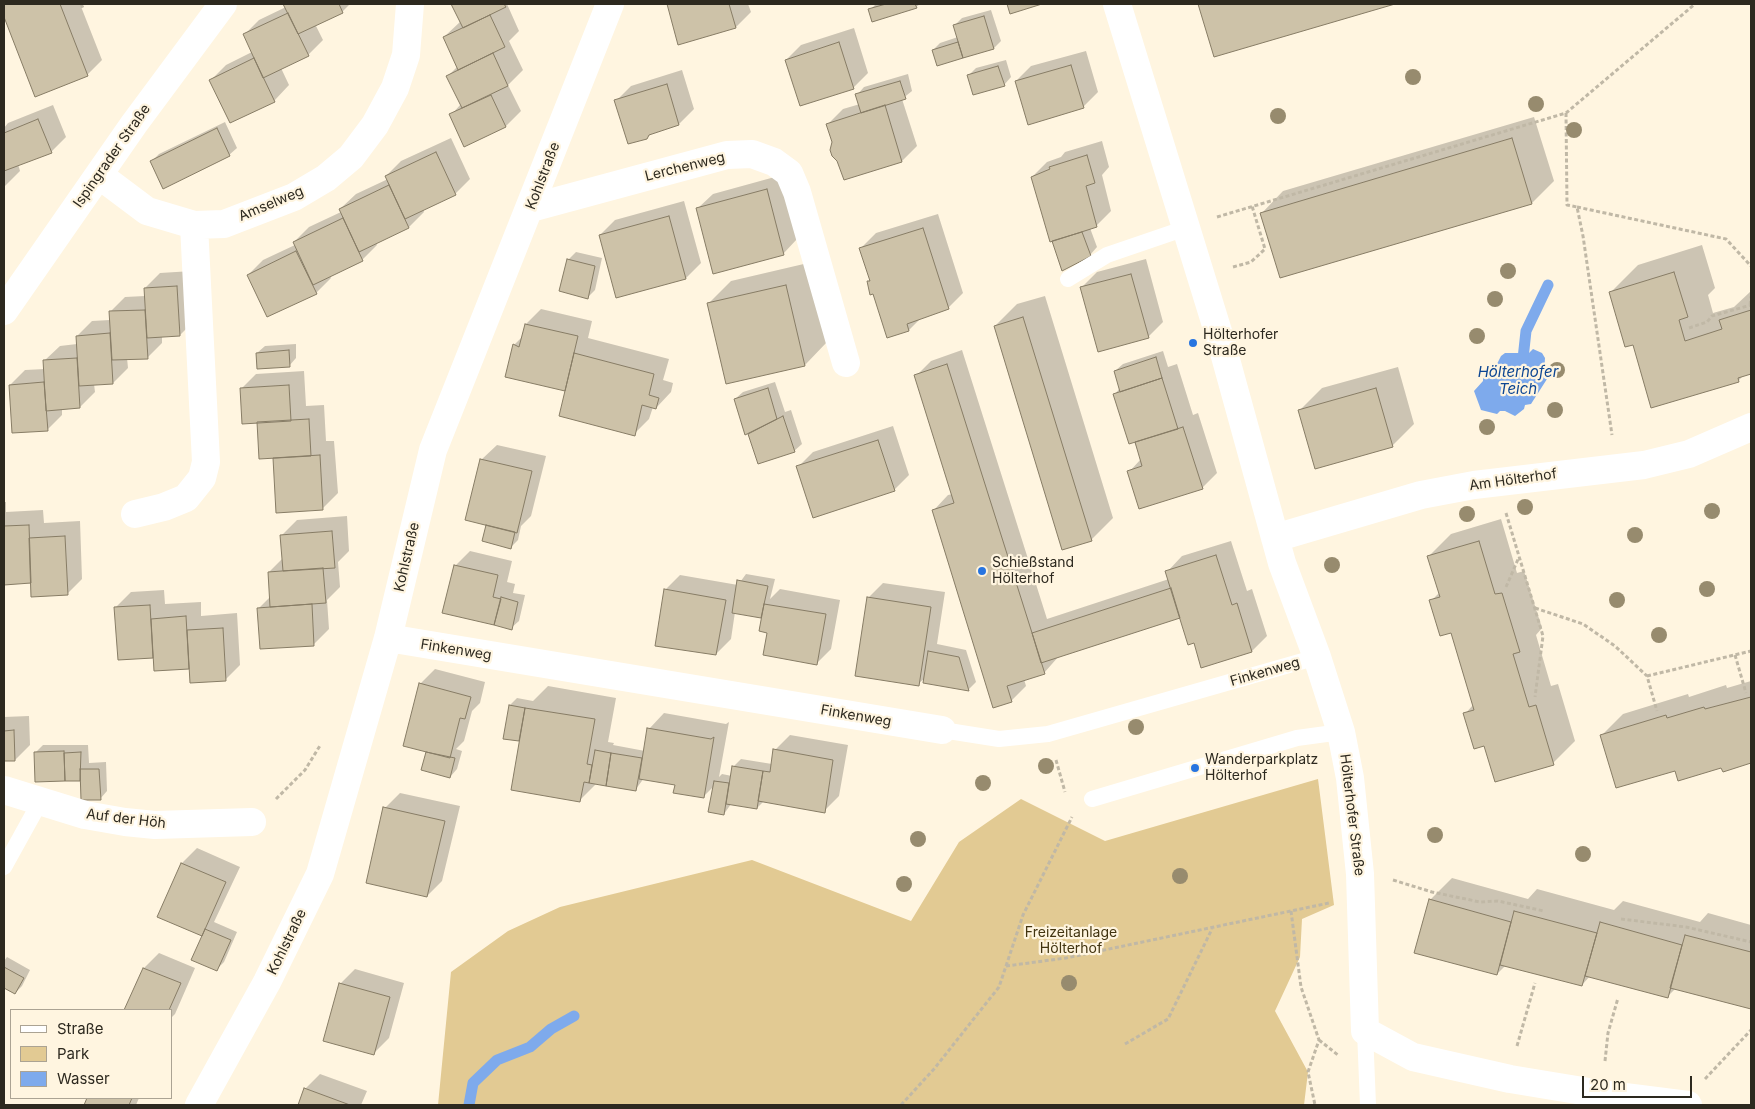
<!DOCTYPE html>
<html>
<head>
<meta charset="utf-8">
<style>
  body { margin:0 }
  #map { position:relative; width:1755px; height:1109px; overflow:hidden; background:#fff5e0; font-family:Inter,sans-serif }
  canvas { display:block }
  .frame { position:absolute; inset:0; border:5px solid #2d291f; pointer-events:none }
  .legend { position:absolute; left:10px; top:1009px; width:162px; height:90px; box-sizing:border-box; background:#fff5e0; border:1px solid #aba393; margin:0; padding:6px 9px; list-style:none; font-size:15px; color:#2d291f }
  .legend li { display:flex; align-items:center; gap:10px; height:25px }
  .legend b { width:25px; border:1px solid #aba393 }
  .scale { position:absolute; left:1582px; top:1076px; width:110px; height:22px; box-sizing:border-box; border:2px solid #2d291f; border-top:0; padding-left:6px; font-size:15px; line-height:18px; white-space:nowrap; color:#2d291f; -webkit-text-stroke:4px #fff5e0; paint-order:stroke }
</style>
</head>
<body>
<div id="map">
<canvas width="1755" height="1109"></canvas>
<div class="frame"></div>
<ul class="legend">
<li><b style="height:6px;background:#fff"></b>Straße</li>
<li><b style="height:14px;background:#e2ca93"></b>Park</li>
<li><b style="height:14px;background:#7eaaec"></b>Wasser</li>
</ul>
<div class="scale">20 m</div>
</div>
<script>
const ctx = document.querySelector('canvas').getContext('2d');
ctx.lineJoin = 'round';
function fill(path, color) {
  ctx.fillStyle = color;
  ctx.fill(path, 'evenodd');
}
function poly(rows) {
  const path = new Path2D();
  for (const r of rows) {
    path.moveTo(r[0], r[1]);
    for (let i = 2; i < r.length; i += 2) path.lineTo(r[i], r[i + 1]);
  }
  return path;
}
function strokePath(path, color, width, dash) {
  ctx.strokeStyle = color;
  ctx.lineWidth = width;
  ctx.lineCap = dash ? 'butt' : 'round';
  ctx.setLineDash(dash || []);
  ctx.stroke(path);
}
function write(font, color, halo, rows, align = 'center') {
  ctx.font = font + ' Inter,sans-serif';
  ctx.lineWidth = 4.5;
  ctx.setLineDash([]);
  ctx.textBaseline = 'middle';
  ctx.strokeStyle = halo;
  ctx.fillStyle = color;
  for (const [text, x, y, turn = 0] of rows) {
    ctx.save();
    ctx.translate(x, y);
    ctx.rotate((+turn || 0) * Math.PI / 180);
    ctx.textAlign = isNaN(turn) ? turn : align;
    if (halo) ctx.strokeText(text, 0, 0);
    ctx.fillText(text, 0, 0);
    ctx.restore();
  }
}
const green = poly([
  [1318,779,1334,905,1302,919,1300,957,1275,1011,1308,1072,1304,1105,438,1105,451,972,508,931,560,907,752,860,911,921,959,842,1021,799,1105,841]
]);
const water = poly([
  [1533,349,1542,353,1545,358,1544,375,1547,379,1531,404,1525,405,1524,409,1515,416,1505,411,1500,411,1497,414,1481,410,1474,391,1483,381,1483,378,1493,377,1493,372,1501,356,1505,353,1529,353]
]);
const shadow = poly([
  [4,4,80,4,102,60,87,75,35,95,4,14],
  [285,4,350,4,342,12,315,24,323,40,308,55,281,68,289,85,274,101,211,80,226,65,252,52,244,35,259,20,286,7],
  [453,4,507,4,519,31,509,41,523,70,508,85,521,111,506,126,465,145,451,115,461,104,448,76,458,66,444,37,461,21],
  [668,4,748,4,751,12,736,27,679,43],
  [876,4,920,4,916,7,870,10],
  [1200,4,1390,4,1215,56],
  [991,10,1001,41,994,48,938,65,933,50,940,43,958,37,954,26,962,18],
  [854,28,868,73,853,88,786,60,801,45],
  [1086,51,1098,92,1083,107,1016,81,1031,66],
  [1006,60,1011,77,1004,85,968,76,976,68],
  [682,70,694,109,679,124,652,132,647,138,616,101,631,86],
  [908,74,912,91,902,99,917,146,902,161,833,142,828,124,843,109,860,104,857,95,864,87],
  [53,105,66,137,51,152,18,164,20,171,4,187,4,128,8,123],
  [1534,117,1554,181,1532,203,1261,214,1283,191],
  [225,122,237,148,229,155,152,161,159,154],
  [451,138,470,179,455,194,423,209,424,212,409,227,376,242,377,245,362,260,330,275,331,278,316,293,248,275,263,260,295,245,294,242,309,227,341,212,340,209,356,194,388,179,386,176,401,161],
  [1102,141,1109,167,1102,175,1111,211,1096,226,1090,228,1097,247,1090,255,1062,269,1032,177,1047,162,1061,157,1065,152],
  [782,175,798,238,783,254,697,209,713,194],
  [684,201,701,263,686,278,617,296,600,235,615,220],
  [938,214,963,293,948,308,921,318,909,330,888,337,874,293,868,282,870,279,861,248,876,233],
  [1702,245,1715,288,1708,295,1713,313,1734,307,1751,291,1751,372,1745,374,1739,380,1652,406,1634,343,1610,293,1638,265],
  [576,252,602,258,595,290,588,297,568,260],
  [1146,259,1163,322,1148,337,1082,287,1097,272],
  [808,263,827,342,805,365,709,303,731,281],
  [192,271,195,320,180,335,162,336,162,343,147,358,127,358,128,368,113,383,94,384,95,392,80,407,62,408,62,415,47,430,10,385,25,370,45,369,44,361,60,346,77,344,77,336,92,321,110,320,110,312,125,297,145,296,145,288,160,273],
  [1045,296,1113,518,1091,540,995,326,1017,304],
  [541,309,592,321,588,338,669,359,663,380,673,383,671,392,656,408,653,407,649,419,634,434,566,390,514,345,523,336,526,324],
  [296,344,296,358,289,366,257,353,265,346],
  [962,350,1047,619,1169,579,1167,572,1182,556,1231,541,1247,591,1252,589,1267,636,1252,651,1202,667,1195,642,1181,617,1059,656,1044,673,1024,679,1026,686,1011,701,933,511,948,495,953,494,916,376,931,361],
  [1163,351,1168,367,1177,364,1193,415,1198,413,1217,473,1202,488,1129,472,1141,459,1115,394,1120,388,1115,371,1123,364],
  [1398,367,1414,424,1392,446,1299,411,1322,388],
  [304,371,306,406,324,405,326,441,334,441,338,493,323,508,274,456,241,389,256,374],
  [775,382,785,412,791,410,802,444,794,451,759,462,735,399,743,392],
  [893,426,909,475,894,490,798,467,813,452],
  [497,445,546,456,531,516,521,526,518,540,511,547,488,524,481,460],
  [4,502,6,502,6,512,43,510,44,523,80,521,82,579,67,594,32,582,4,583],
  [347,516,349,551,338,562,340,587,327,600,329,629,314,644,258,609,271,596,269,572,283,558,282,535,297,520],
  [1501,519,1517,573,1524,571,1542,628,1536,635,1551,686,1558,684,1575,741,1553,763,1485,744,1465,714,1473,705,1451,632,1431,601,1440,592,1429,556,1451,534],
  [470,551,512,561,507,582,515,584,513,593,525,595,519,621,511,628,455,566],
  [746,574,775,579,770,599,780,589,840,600,831,649,816,664,768,632,763,617,735,612,731,639,716,654,665,590,680,575,738,585],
  [883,583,945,592,937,644,966,650,976,682,969,689,924,682,925,678,918,684,868,598],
  [164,590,165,604,201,602,201,616,237,613,240,665,225,680,190,668,155,670,154,656,119,658,116,607,131,592],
  [435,669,485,682,480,703,472,711,464,741,456,749,462,751,457,769,450,777,427,752,420,684],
  [1751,681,1751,762,1723,770,1722,766,1676,769,1601,736,1623,714,1688,694,1689,697,1726,685,1727,688],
  [548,686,616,698,608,742,614,743,613,745,645,751,649,729,664,713,726,724,729,722,719,777,722,774,732,776,734,766,741,759,772,764,775,750,790,735,848,745,839,796,824,811,764,801,757,808,731,804,724,814,714,786,703,797,676,784,644,778,636,789,597,783,580,800,520,740,504,738,510,705,517,698,533,701],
  [29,716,30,745,15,760,4,760,4,717],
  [43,745,88,745,89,763,106,762,107,791,100,799,81,780,36,781,35,753],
  [400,793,460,806,442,881,427,896,385,808],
  [197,848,240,867,214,922,237,932,224,962,217,969,203,936,159,916,182,863],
  [1452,878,1528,899,1537,889,1614,910,1623,901,1700,922,1708,913,1751,925,1751,1008,1676,988,1667,997,1590,976,1582,985,1506,965,1497,974,1430,900],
  [159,953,195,968,175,1014,171,1018,171,1010,125,1010,144,968],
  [7,957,30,970,22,986,15,993,4,987,4,961],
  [355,969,404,983,389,1038,374,1053,340,984],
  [320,1074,367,1091,361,1105,299,1105,305,1089],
  [88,1098,139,1098,136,1105,85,1105]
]);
const stream = poly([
  [1522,368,1526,331,1548,285],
  [469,1105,473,1083,497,1060,530,1047,551,1029,574,1016]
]);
const building = poly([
  [4,4,60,4,88,76,35,97,4,17,4,4],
  [283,4,339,4,343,13,298,34,283,4],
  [451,4,504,4,506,7,463,28,451,4],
  [667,4,729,4,736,28,678,45,667,4],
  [886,4,915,4,917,8,872,22,868,9,886,4],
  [1007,4,1042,4,1010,14,1007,4],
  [1198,4,1395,4,1214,57,1198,4],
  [288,13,309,56,263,78,243,34,288,13],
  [490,15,505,47,458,70,443,37,490,15],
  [984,16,994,49,963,58,953,25,984,16],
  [839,42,854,89,800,106,785,60,839,42],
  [958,42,963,58,937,66,932,50,958,42],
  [493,53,508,86,462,108,446,76,493,53],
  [254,58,275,102,230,123,209,80,254,58],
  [1071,65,1084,108,1028,125,1015,81,1071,65],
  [998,66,1005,86,973,95,967,75,998,66],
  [900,81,906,99,861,113,855,94,900,81],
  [667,84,679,125,649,135,647,139,628,144,614,100,667,84],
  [491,95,506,127,464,147,449,114,491,95],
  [885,105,902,162,844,180,837,161,832,156,830,150,832,142,826,124,885,105],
  [38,119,52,153,4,171,4,133,38,119],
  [217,128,230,156,163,189,150,161,217,128],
  [1512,138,1532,204,1280,278,1260,213,1512,138],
  [436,152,456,195,405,219,385,176,436,152],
  [1087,155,1095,183,1086,186,1097,227,1050,242,1031,177,1050,169,1049,167,1087,155],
  [389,185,409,228,359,252,339,209,389,185],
  [767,189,784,255,713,274,696,208,767,189],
  [669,216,686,279,616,298,599,235,669,216],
  [343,218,363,261,313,285,293,242,343,218],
  [923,228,949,309,907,324,909,331,887,338,873,294,870,295,867,281,870,281,859,248,923,228],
  [1082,232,1091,256,1062,271,1052,241,1082,232],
  [296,251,317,294,267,317,247,275,296,251],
  [567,259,595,266,588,299,559,291,567,259],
  [1674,272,1688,317,1679,320,1685,341,1722,329,1719,320,1751,310,1751,374,1738,378,1739,382,1651,408,1633,345,1625,347,1609,292,1674,272],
  [1131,274,1149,338,1098,352,1080,287,1131,274],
  [786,285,805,366,726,384,707,303,786,285],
  [177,286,180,336,147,338,144,288,177,286],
  [145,310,148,359,112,360,109,311,145,310],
  [1023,317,1092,541,1062,550,994,326,1023,317],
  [525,324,578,336,565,391,505,377,513,344,519,347,525,324],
  [110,333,113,384,79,386,76,336,110,333],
  [289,350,290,367,257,369,256,353,289,350],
  [574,353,654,374,649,395,659,398,656,409,642,405,635,436,559,416,574,353],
  [1156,357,1162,378,1120,392,1114,371,1156,357],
  [77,358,80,408,46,411,43,360,77,358],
  [947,364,1045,674,1007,686,1012,702,993,708,932,510,954,503,914,375,947,364],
  [1162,378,1178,429,1129,444,1113,394,1162,378],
  [44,382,48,431,12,433,9,385,44,382],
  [289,385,291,421,242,424,240,388,289,385],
  [768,388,777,419,745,435,734,399,768,388],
  [1376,388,1393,447,1315,469,1298,410,1376,388],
  [783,416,795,452,758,464,748,434,783,416],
  [309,419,311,456,259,459,257,422,309,419],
  [1183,427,1203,489,1139,509,1127,471,1142,466,1135,442,1183,427],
  [878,440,895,491,813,518,796,466,878,440],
  [320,455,323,510,276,513,273,458,320,455],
  [480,459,532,471,517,533,465,520,480,459],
  [29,525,31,583,4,585,4,526,29,525],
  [486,525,515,532,511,549,482,541,486,525],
  [332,531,335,568,283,571,280,535,332,531],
  [65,536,68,595,31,597,29,538,65,536],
  [1479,541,1495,594,1502,593,1520,652,1513,654,1529,707,1536,705,1554,765,1495,782,1484,746,1474,749,1463,713,1474,710,1451,633,1440,636,1429,600,1440,597,1427,556,1479,541],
  [1216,555,1232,605,1237,603,1252,652,1201,668,1194,643,1188,645,1165,571,1216,555],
  [454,565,498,575,493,597,501,599,494,625,442,613,454,565],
  [323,568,326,603,270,607,268,572,323,568],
  [737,580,768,586,761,618,732,613,737,580],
  [1171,588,1180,618,1041,663,1032,633,1171,588],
  [664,589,726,600,716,655,655,646,664,589],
  [501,597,518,602,512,630,494,625,501,597],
  [867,597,931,607,919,686,855,676,867,597],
  [312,604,314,646,260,649,257,608,312,604],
  [764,604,826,614,817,665,763,655,767,633,759,631,764,604],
  [150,605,153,658,118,660,114,607,150,605],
  [186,616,189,669,154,671,151,619,186,616],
  [223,628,226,681,190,683,187,630,223,628],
  [928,651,959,657,969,691,923,683,928,651],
  [419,683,471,697,465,719,460,718,450,758,403,746,419,683],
  [1751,697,1751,763,1723,772,1721,768,1678,781,1675,771,1616,788,1600,735,1666,715,1667,718,1704,707,1705,709,1751,697],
  [509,705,525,708,519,741,503,739,509,705],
  [525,708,595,719,587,764,592,765,589,783,584,782,580,802,511,790,525,708],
  [647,728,711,739,714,737,704,798,673,793,675,785,639,779,647,728],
  [14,730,15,761,4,761,4,731,14,730],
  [773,749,833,760,825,813,758,801,763,771,770,772,773,749],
  [595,750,611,753,606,786,589,783,595,750],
  [64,751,65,781,35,782,34,752,64,751],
  [81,752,80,781,65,781,64,753,81,752],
  [426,752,455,758,450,778,421,770,426,752],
  [611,753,642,758,636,791,606,786,611,753],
  [732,766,763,771,757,809,726,804,732,766],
  [80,769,99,769,101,800,81,800,80,769],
  [714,781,729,783,724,815,708,812,714,781],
  [383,807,445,821,427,897,366,883,383,807],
  [181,863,226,882,202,936,157,917,181,863],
  [1429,899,1511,922,1497,975,1414,953,1429,899],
  [1514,911,1597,933,1582,986,1500,965,1514,911],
  [1600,922,1682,945,1668,998,1585,976,1600,922],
  [205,929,231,940,217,971,191,960,205,929],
  [1685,935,1751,952,1751,1009,1670,988,1685,935],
  [4,967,24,978,15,994,4,988,4,967],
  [143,968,181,983,169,1010,124,1010,143,968],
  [339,983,390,997,374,1055,323,1041,339,983],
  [304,1088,350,1105,298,1105,304,1088],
  [87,1098,132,1098,129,1105,84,1105,87,1098]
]);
const path = poly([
  [81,4,83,8],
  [1566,113,1567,205,1577,207,1583,236,1612,435],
  [1577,207,1726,239,1751,266],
  [1217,217,1566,113,1695,4],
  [1233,267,1251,262,1265,249,1252,206],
  [1750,305,1751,296],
  [1689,328,1707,322,1712,316,1751,305],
  [1506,513,1543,636,1535,697],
  [1506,587,1519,557],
  [1535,608,1583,624,1615,646,1647,676,1657,711],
  [1735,655,1746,693],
  [1647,676,1751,651],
  [1056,760,1065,792],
  [276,799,305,770,321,744],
  [1393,880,1432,892,1480,902,1498,901,1544,911],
  [1291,911,1301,987,1319,1040,1308,1072,1315,1105],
  [1621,919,1686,927,1751,942],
  [1006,966,1066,958,1329,903],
  [1319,1040,1338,1055],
  [1125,1044,1168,1019,1212,929],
  [1517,1046,1535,983],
  [1605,1061,1608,1033,1618,998],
  [1705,1079,1751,1030],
  [901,1105,934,1069,999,987,1023,915,1072,817]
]);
const lane = poly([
  [1068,279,1107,255,1186,228],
  [942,730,999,739,1048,734,1317,657],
  [1092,799,1297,738,1341,732],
  [4,867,40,802],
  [1365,1031,1368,1105]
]);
const street = poly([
  [1117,4,1220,338,1282,563,1317,657,1341,732,1350,778,1360,874,1365,1031,1413,1057,1510,1079,1601,1094,1688,1105],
  [99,175,147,211,194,225,224,224,294,197,326,178,351,157,375,125,395,88,406,55,410,4],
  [531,208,727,155,752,154,774,162,789,173,797,192,846,363],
  [4,311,134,124,223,4],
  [135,514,164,507,186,498,202,478,206,462,194,225],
  [1275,538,1421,495,1474,485,1644,465,1689,454,1751,427],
  [388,638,942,730],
  [4,790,85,815,125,822,155,825,252,822],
  [199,1105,267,982,320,874,388,638,433,450,610,4]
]);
const trees = [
  [1413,77],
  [1536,104],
  [1278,116],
  [1574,130],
  [1508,271],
  [1495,299],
  [1477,336],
  [1557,370],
  [1555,410],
  [1487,427],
  [1525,507],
  [1712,511],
  [1467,514],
  [1635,535],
  [1332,565],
  [1707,589],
  [1617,600],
  [1659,635],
  [1136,727],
  [1046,766],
  [983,783],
  [1435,835],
  [918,839],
  [1583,854],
  [1180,876],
  [904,884],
  [1069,983]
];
const markers = [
  [1193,343,5,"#2774e0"],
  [982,571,5,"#2774e0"],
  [1195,768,5,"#2774e0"]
];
const streetNames = [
  ["Ispingrader Straße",112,156,-55],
  ["Lerchenweg",685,167,-14],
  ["Kohlstraße",543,176,-69],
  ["Amselweg",271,204,-23],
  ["Am Hölterhof",1513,480,-8],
  ["Kohlstraße",407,557,-77],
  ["Finkenweg",456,650,9],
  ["Finkenweg",1265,672,-16],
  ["Finkenweg",856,716,10],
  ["Hölterhofer Straße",1352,815,83],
  ["Auf der Höh",126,819,7],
  ["Kohlstraße",287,942,-64]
];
const poiNames = [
  ["Hölterhofer",1203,335],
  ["Straße",1203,351],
  ["Schießstand",992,563],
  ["Hölterhof",992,579],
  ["Wanderparkplatz",1205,760],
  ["Hölterhof",1205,776]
];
const parkNames = [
  ["Freizeitanlage",1071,933],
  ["Hölterhof",1071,949]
];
const waterNames = [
  ["Hölterhofer",1518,372],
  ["Teich",1518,389]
];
fill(green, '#e2ca93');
fill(water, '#7eaaec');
fill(shadow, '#0003');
strokePath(stream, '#7eaaec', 11);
fill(building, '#cdc2a8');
strokePath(building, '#877c65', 1);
strokePath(path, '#c0b8a6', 3, [4, 2.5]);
strokePath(lane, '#fff', 16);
strokePath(street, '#fff', 28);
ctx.fillStyle = '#978b6e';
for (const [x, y] of trees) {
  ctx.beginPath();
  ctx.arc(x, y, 8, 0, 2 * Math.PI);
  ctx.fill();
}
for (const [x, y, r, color] of markers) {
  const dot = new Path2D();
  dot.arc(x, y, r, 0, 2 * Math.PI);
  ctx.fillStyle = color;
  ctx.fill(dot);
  strokePath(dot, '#fff5e0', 2);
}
write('14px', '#2d291f', '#fff5e0', streetNames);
write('14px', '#2d291f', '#fff5e0', poiNames, 'left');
write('14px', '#423410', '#fff5e0', parkNames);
write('italic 15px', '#0d4692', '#fff5e0', waterNames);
</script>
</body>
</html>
